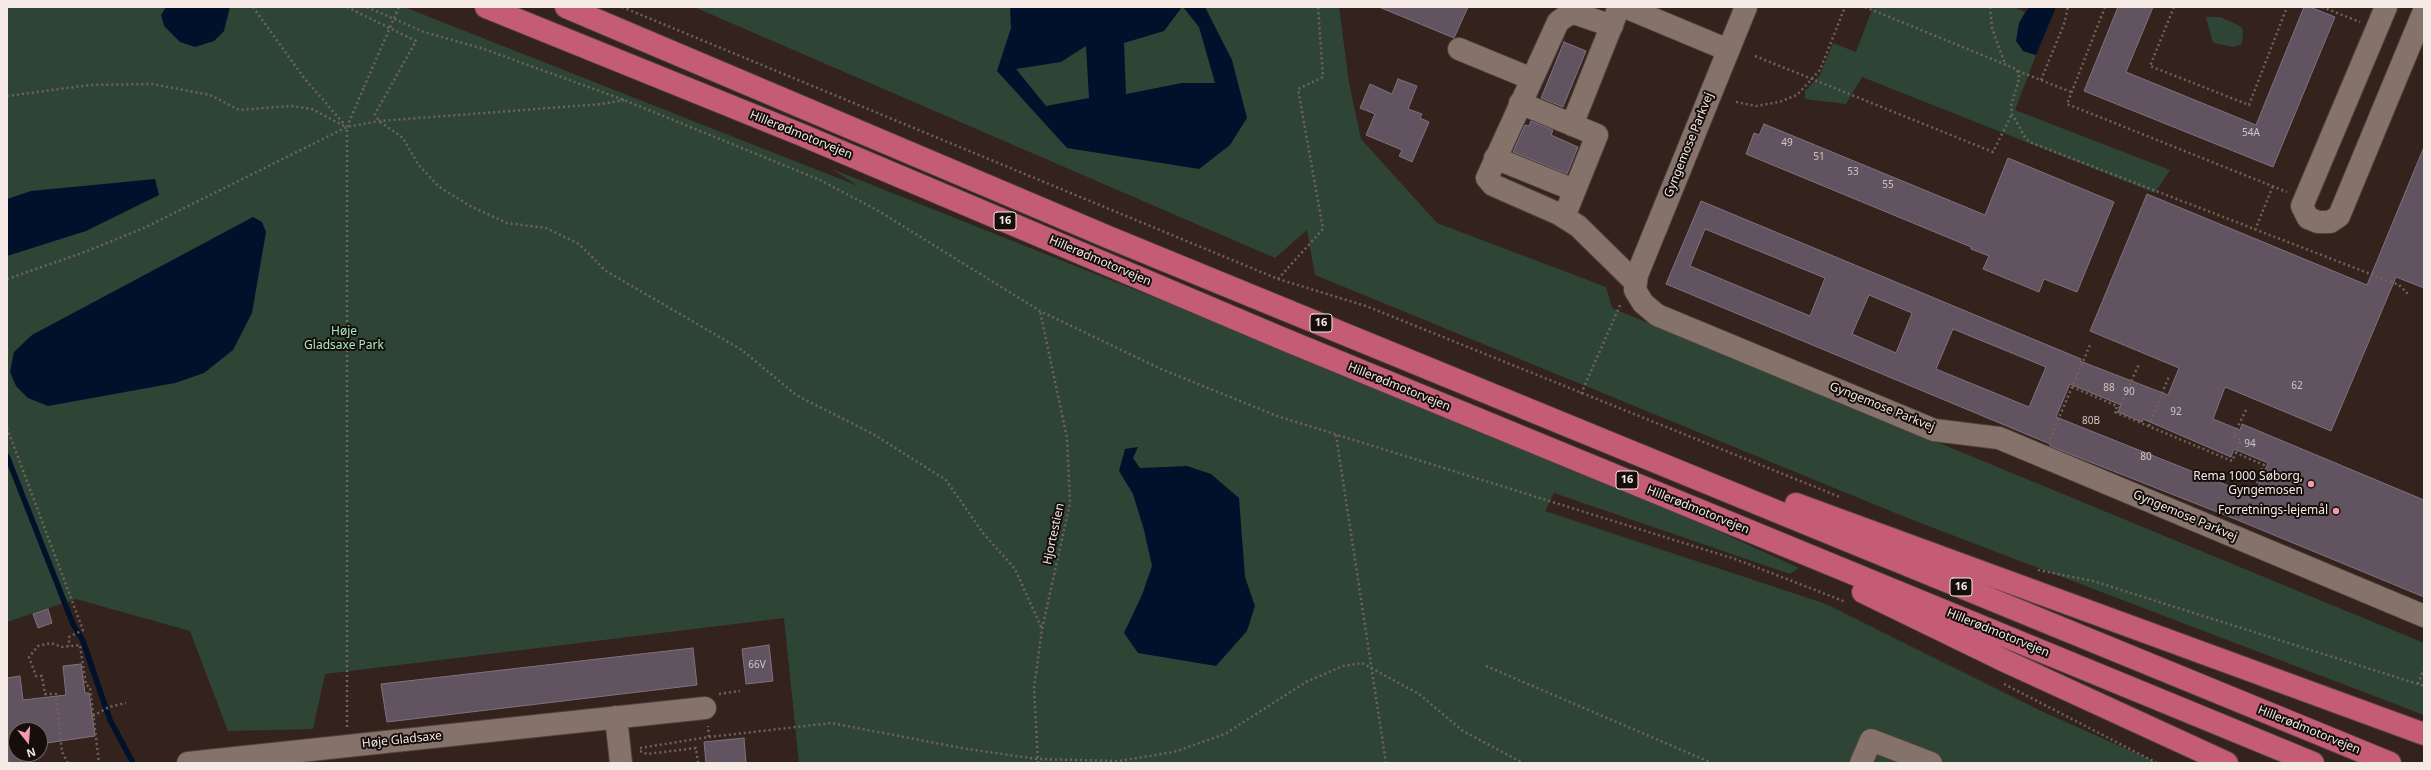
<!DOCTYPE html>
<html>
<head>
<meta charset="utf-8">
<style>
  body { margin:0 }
  #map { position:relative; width:2431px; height:770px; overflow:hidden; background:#33231c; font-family:"Noto Sans",sans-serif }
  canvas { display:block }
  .frame { position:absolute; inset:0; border:8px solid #f5eae5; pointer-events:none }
  .north { position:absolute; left:8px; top:722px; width:40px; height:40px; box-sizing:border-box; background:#150e0b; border:1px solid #6f6662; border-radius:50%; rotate:163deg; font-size:11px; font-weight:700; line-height:16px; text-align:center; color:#f5eae5 }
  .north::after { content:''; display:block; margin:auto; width:14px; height:18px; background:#f39aaa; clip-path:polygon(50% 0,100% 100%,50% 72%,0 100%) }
</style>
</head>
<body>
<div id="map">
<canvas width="2431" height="770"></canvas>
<div class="frame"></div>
<div class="north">N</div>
</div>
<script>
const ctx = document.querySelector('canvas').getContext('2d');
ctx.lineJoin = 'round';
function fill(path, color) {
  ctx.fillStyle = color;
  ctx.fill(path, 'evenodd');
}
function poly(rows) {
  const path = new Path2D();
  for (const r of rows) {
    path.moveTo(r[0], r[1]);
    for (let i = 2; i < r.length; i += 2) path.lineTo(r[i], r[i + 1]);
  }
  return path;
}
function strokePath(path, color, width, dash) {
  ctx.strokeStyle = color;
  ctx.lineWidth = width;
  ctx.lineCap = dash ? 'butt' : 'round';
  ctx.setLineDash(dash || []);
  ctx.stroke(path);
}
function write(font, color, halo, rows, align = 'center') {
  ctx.font = font + ' "Noto Sans",sans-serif';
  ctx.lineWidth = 4;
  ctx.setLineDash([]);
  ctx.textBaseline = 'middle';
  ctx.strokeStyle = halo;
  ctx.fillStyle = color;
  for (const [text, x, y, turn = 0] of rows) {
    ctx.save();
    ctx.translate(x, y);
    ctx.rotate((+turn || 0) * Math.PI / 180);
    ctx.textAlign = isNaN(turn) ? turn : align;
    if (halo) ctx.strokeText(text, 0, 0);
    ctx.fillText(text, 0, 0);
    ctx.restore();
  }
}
const green = poly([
  [7,7,404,7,858,186,832,169,1404,397,1592,474,1799,568,1790,574,1554,493,1545,511,1826,604,2041,711,2158,763,799,763,784,618,325,674,313,729,228,731,190,631,76,599,7,622],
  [694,7,1339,7,1349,83,1361,139,1437,223,1606,287,1612,308,2424,643,2424,715,1910,519,1315,275,1307,230,1275,258],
  [1873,7,2013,7,2025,12,2019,23,2023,51,2036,55,2015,110,2170,170,2155,193,1862,77,1846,104,1805,99,1805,91,1820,75,1833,43,1856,52],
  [2206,17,2220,17,2240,26,2243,30,2242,44,2234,47,2213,43]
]);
const water = poly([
  [166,7,230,7,224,31,214,41,195,47,180,42,164,26,161,15],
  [1010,7,1182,7,1164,31,1124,43,1126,94,1182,83,1215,83,1199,27,1183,7,1205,7,1232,60,1247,118,1230,145,1199,169,1067,148,997,71,1011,28],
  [1086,46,1089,98,1046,106,1016,69,1061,62],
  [2029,7,2056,7,2036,55,2023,51,2016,41,2019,23],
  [155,179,159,195,86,231,7,256,7,199,31,191],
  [253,217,262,222,266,232,252,313,233,350,204,373,175,383,48,406,28,398,16,386,10,372,14,352,32,335],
  [1138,447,1133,458,1140,468,1187,466,1211,474,1239,498,1245,577,1255,606,1247,631,1216,666,1138,653,1124,633,1142,595,1152,566,1144,530,1133,494,1119,471,1125,449]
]);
const stream = poly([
  [7,456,73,624,83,641,110,720,132,761]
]);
const building = poly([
  [1379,7,1468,7,1454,38,1379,7],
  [2118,7,2153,7,2126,72,2256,125,2304,7,2310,7,2335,17,2273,167,2084,91,2118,7],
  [1564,42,1586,51,1563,107,1541,98,1564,42],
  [1398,79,1417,86,1408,109,1422,114,1420,118,1429,122,1412,162,1399,156,1402,150,1366,135,1375,114,1360,108,1370,84,1392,94,1398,79],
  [1531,121,1553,130,1551,135,1578,147,1567,174,1513,152,1525,125,1529,126,1531,121],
  [1764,124,1985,215,2008,158,2114,202,2077,292,2044,279,2039,292,1983,269,1989,256,1971,249,1971,247,1746,154,1754,133,1759,135,1764,124],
  [2424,147,2424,288,2396,277,2331,431,2225,387,2213,419,2240,430,2242,424,2424,500,2424,597,2235,519,2057,449,2050,446,2050,444,1666,284,1701,201,2081,359,2080,361,2168,395,2179,368,2090,331,2147,194,2367,285,2424,147],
  [1705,229,1825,278,1810,316,1690,266,1705,229],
  [1869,295,1912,313,1896,353,1852,334,1869,295],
  [1953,329,2046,367,2029,407,1936,369,1953,329],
  [2070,384,2121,405,2118,412,2142,422,2143,419,2231,457,2234,449,2268,463,2254,496,2056,417,2070,384],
  [48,609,52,623,38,628,33,614,48,609],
  [769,645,773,681,746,684,742,649,769,645],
  [693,648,697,685,387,722,381,684,693,648],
  [81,664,85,693,89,693,95,736,40,744,40,730,16,730,16,754,27,754,28,763,8,763,7,678,20,676,23,700,66,695,63,666,81,664],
  [744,738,746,763,706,763,704,742,744,738]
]);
const path = poly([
  [253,7,304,78,345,125],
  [347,7,416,41,375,114,379,121,403,138,418,164,438,186,470,206,507,223,546,228,579,244,606,271,742,350,796,395,873,434,946,480,983,533,1015,569,1042,629],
  [367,7,424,32,484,49,624,100,820,180,877,210,1040,311,1161,369,1277,416,1735,559,1846,602],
  [622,7,1278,279,1366,306,1840,497],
  [1865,7,2016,69,2019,74,2019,79,2011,106,2012,114,2026,139,2032,143,2399,285,2409,295],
  [1990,7,1992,28,2005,64],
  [2105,7,2067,104,2287,192],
  [2174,7,2150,66,2249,105,2287,7],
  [2322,7,2360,22],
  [1755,56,1993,152,2012,114],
  [2018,71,2071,92],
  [2041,80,2064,24,2068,7],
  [7,96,90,85,152,84,210,95,239,110,291,106,312,109,346,127],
  [1736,102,1756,106,1779,102,1797,95,1820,70,1845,7],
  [2255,230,2273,186],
  [7,279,82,253,144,228,347,127,379,121,602,104,624,100],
  [1278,279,1323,229,1298,89,1323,77,1318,7],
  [2072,387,2117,406,2115,412,2117,413,2232,461,2236,453,2264,465,2259,475,2252,472,2250,477,2258,481,2241,520],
  [1581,394,1621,303],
  [2117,413,2139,364],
  [2149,426,2169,376],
  [7,428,83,630,69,637,69,646],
  [1336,435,1386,763],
  [2050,439,2090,345],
  [2236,453,2241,440,2233,436,2247,408],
  [2038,570,2093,581,2424,686],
  [1486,666,1712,763],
  [2004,684,2157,763],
  [2418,684,2424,668],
  [719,694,740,691],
  [93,716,109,707,126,703],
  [347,727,347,127,364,87],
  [709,737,831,723,967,749,1037,759,1119,761,1174,752,1225,734,1306,682,1343,666,1362,663,1419,694,1463,731,1523,763],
  [640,748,709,737,708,726],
  [640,751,647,754,696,748,698,763],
  [68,763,62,752,56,694,45,694,42,676,36,676,29,657,38,646,51,643,62,647,80,645,86,685,90,687,99,763],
  [1038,763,1034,688,1042,629,1070,503,1067,438,1040,311]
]);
const minor = poly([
  [1625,7,1728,50],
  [1746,7,1637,275,1635,290,1643,303,1657,315,1934,430,1999,438,2424,616],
  [2386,7,2302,206,2308,218,2318,222,2330,222,2339,216,2424,11],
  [1612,26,1574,13,1566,16,1558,22,1487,178,1493,185,1559,214,1578,226,1636,283],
  [1459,49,1532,79],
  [1520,103,1597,135,1564,217],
  [1572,125,1619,7],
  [1495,158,1574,190],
  [616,717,621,763],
  [188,763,705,708],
  [1861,763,1871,740,1931,763]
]);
const highway = poly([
  [486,7,802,135,1281,338,2313,763],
  [566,7,1108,237,2390,763],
  [1796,504,2424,734],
  [1863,592,2005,661,2227,763]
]);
const pathBridge = poly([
  [364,87,399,7]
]);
const markers = [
  [2311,484,4,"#f39aaa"],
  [2336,511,4,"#f39aaa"]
];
const numberNames = [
  ["54A",2251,133],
  ["49",1787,143],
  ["51",1819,157],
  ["53",1853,172],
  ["55",1888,185],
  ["62",2297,386],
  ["88",2109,388],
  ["90",2129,392],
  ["92",2176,412],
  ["80B",2091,421],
  ["94",2250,444],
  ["80",2146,457],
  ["66V",757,665]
];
const shields = [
  [1005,221,22],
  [1321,323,22],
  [1627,480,22],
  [1961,587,22]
];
const shieldNames = [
  ["16",1005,221],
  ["16",1321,323],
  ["16",1627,480],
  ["16",1961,587]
];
const streetNames = [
  ["Hillerødmotorvejen",801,135,22],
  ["Gyngemose Parkvej",1689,145,-68],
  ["Hillerødmotorvejen",1100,261,23],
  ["Hillerødmotorvejen",1399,387,22],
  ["Gyngemose Parkvej",1882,407,22],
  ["Hillerødmotorvejen",1698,510,22],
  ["Gyngemose Parkvej",2185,516,23],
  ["Hjortestien",1054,534,-78],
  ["Hillerødmotorvejen",1998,633,22],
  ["Hillerødmotorvejen",2309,730,22],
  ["Høje Gladsaxe",402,740,-6]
];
const parkNames = [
  ["Høje",344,332],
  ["Gladsaxe Park",344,346]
];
const poiNames = [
  ["Rema 1000 Søborg,",2303,477],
  ["Gyngemosen",2303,491],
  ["Forretnings-lejemål",2328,511]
];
fill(green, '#2e4536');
fill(water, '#00112c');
strokePath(stream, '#00112c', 5.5);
fill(building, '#615360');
strokePath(building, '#80717f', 1);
strokePath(minor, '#4f413c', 24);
strokePath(highway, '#4f413c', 24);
strokePath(path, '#71625c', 2.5, [2, 3]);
strokePath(minor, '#85726a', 22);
strokePath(highway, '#c45c76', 22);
strokePath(pathBridge, '#71625c', 2.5, [2, 3]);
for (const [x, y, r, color] of markers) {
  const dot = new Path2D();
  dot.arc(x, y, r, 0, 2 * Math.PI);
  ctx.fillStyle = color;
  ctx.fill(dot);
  strokePath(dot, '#150e0b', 1.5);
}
write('10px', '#d0c4c4', null, numberNames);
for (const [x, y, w] of shields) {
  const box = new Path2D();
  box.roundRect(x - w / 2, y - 9, w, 18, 3);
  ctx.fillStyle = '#150e0b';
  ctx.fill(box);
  strokePath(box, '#f5eae5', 1);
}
write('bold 11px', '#f5eae5', null, shieldNames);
write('12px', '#f5eae5', '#150e0b', streetNames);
write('12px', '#a8ecbf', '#150e0b', parkNames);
write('12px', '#f5eae5', '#150e0b', poiNames, 'right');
</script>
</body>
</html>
